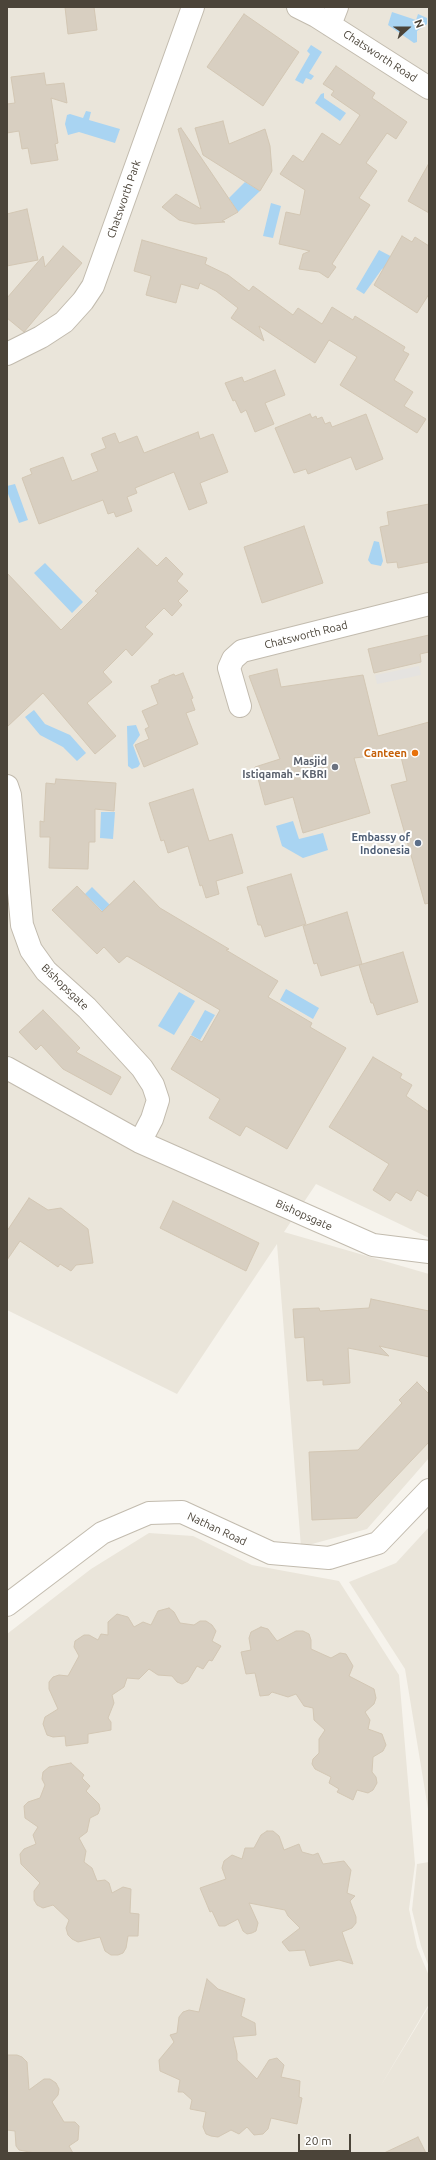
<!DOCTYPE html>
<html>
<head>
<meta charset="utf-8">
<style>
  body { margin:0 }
  #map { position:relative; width:436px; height:2160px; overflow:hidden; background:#f6f3ec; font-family:Ubuntu,sans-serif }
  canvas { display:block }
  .frame { position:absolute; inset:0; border:8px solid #4b4439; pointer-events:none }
  .north { position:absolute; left:388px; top:8px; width:40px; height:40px; -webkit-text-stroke:3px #fff; paint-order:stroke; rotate:69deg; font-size:11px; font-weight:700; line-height:16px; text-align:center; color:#4b4439 }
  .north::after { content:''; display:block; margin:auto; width:14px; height:18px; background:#4b4439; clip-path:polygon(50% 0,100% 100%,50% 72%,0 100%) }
  .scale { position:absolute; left:298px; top:2134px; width:53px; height:18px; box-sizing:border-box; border:2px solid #4b4439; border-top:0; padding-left:5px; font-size:12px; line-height:14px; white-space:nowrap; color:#4b4439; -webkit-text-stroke:3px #fff; paint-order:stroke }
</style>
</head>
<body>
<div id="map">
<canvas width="436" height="2160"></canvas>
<div class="frame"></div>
<div class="north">N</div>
<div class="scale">20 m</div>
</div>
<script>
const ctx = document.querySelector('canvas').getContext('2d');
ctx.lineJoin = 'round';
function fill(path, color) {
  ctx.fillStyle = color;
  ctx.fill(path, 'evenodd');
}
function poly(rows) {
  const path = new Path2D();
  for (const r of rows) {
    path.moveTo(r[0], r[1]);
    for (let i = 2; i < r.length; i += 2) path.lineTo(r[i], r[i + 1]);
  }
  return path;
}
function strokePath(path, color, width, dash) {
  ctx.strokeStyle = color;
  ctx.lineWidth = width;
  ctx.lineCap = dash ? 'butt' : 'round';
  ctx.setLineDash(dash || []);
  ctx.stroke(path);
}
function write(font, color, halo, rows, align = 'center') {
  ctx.font = font + ' Ubuntu,sans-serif';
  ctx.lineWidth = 4;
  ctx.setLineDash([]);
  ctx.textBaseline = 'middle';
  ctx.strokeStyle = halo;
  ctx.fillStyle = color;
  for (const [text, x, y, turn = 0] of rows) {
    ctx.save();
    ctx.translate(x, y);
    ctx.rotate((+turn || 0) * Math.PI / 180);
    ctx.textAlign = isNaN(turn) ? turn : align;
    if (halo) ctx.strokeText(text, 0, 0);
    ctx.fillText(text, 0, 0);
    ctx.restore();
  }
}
const residential = poly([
  [7,7,429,7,429,1238,316,1184,284,1232,429,1274,429,1458,367,1529,301,1547,277,1244,177,1394,7,1310],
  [429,1527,429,1815,405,1669,349,1582,396,1563],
  [149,1533,193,1536,252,1565,339,1581,399,1675,415,1864,409,1909,417,1947,429,1976,429,2004,380,2087,429,2006,429,2153,7,2153,7,1634,91,1569],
  [429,1862,429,1967,421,1946,412,1910,417,1864]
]);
const parking = poly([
  [419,666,421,675,377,684,375,675]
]);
const water = poly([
  [392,12,416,20,418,14,427,18,427,24,417,31,417,42,414,43,388,25],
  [311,45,322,52,309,73,314,76,311,80,306,78,303,84,295,80,310,54,307,51],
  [324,93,324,98,346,113,340,121,315,103,321,94],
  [86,111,91,112,89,120,120,129,115,143,79,132,68,135,65,124,67,115,70,114,83,118],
  [245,182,260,191,238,212,229,198],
  [271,203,281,206,273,238,263,236],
  [379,250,400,261,382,269,364,294,356,289],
  [15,484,28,520,19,523,7,491,7,486],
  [374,541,379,542,383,561,381,566,371,564,368,560],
  [45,563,83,602,72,613,34,573],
  [34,710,45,724,70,735,86,753,77,761,63,747,40,735,25,717],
  [136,725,140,735,133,745,140,764,138,767,132,769,128,766,127,726],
  [101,812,115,812,113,839,100,838],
  [293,821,299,839,323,833,328,850,303,858,282,846,276,826],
  [92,887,119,914,112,921,85,894],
  [286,989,319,1008,313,1019,280,1000],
  [179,992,195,1001,174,1035,158,1026],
  [205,1010,215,1015,200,1040,191,1035]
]);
const building = poly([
  [65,7,94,7,97,30,68,34,65,7],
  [244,14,299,52,263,106,207,67,244,14],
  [336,66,375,93,372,98,407,122,396,139,387,133,366,163,377,171,359,198,370,205,332,264,336,267,328,278,319,272,299,269,303,254,310,251,279,244,286,212,300,215,305,190,280,174,293,155,303,162,322,133,340,145,360,115,331,95,334,91,323,84,336,66],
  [44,73,46,85,64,83,67,103,51,98,58,143,55,144,58,160,31,164,28,148,22,149,19,131,7,133,7,104,15,103,11,77,44,73],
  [223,121,229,144,265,129,270,146,272,171,260,191,203,155,195,128,223,121],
  [181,128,238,212,222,221,225,222,195,224,179,220,162,207,176,194,201,209,178,129,181,128],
  [429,163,429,213,408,201,429,163],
  [27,209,38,260,7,266,7,214,27,209],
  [402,236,412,242,415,237,429,246,429,294,417,313,374,285,402,236],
  [142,240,207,258,205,264,228,275,249,291,253,286,293,315,298,308,322,324,332,307,353,320,355,316,405,347,403,351,409,354,394,380,413,392,404,406,426,419,417,433,340,385,357,357,329,340,315,363,259,326,264,341,231,318,238,308,216,291,200,283,198,289,181,284,176,303,146,295,151,276,134,271,142,240],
  [63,246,82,263,24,332,7,318,7,298,43,256,45,267,63,246],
  [275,370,285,395,265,403,274,424,255,432,246,410,241,413,235,400,233,401,225,383,242,377,244,382,275,370],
  [310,414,312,418,316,416,317,419,322,417,325,424,330,422,332,427,366,414,383,459,356,470,351,457,308,474,306,469,294,473,275,428,310,414],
  [198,432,200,439,213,434,228,472,200,483,207,503,189,510,174,472,135,488,137,493,127,497,132,511,116,517,114,512,108,514,103,500,39,524,22,478,32,474,30,469,63,457,72,481,98,471,91,454,106,448,102,438,115,433,119,443,137,436,144,453,198,432],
  [429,504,429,562,398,568,397,562,387,563,380,527,389,525,387,512,429,504],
  [304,526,323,583,262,603,244,547,304,526],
  [138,548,157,566,166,557,183,574,177,581,188,591,178,601,182,605,172,616,164,608,145,627,153,634,132,656,126,649,103,672,112,682,87,703,116,736,95,754,43,693,7,727,7,573,61,630,98,593,95,591,138,548],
  [429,635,429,652,420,654,421,662,374,673,368,649,429,635],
  [277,669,281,687,363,675,378,736,429,722,429,903,425,904,391,785,407,781,400,753,354,758,370,813,303,833,293,797,265,805,255,767,280,759,249,676,277,669],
  [183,673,193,698,191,699,195,710,186,713,198,744,144,767,135,745,149,739,145,729,149,727,142,711,158,704,151,686,159,683,159,680,174,674,175,676,183,673],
  [56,779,116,783,114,811,95,809,95,842,89,842,88,869,49,868,50,837,40,837,40,821,44,822,46,783,55,784,56,779],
  [193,789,209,841,232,834,243,873,216,881,219,894,206,898,202,885,200,886,188,846,168,853,164,840,161,841,149,803,193,789],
  [291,874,306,924,265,937,261,925,258,925,247,887,291,874],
  [134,881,160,908,229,949,226,950,278,981,268,997,312,1023,310,1027,346,1048,287,1149,246,1126,240,1136,209,1118,220,1099,171,1069,191,1036,202,1042,220,1010,127,956,119,963,104,947,97,954,52,910,77,886,102,912,134,881],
  [347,912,362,964,321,976,317,963,314,964,303,926,347,912],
  [403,952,418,1002,377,1015,373,1003,371,1003,359,965,403,952],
  [43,1010,80,1048,76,1052,121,1077,111,1095,63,1069,41,1045,36,1050,19,1032,43,1010],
  [373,1057,402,1074,400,1078,412,1085,406,1096,429,1112,429,1197,417,1190,411,1201,396,1192,390,1201,373,1190,389,1164,329,1127,373,1057],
  [29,1198,48,1210,61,1208,88,1229,93,1263,76,1265,71,1271,60,1264,58,1267,20,1241,7,1260,7,1231,29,1198],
  [173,1201,259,1243,246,1271,160,1228,173,1201],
  [371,1299,429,1311,429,1357,379,1346,389,1356,348,1348,350,1383,323,1385,323,1380,307,1381,304,1337,295,1338,293,1309,319,1308,320,1311,369,1308,371,1299],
  [417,1382,429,1394,429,1442,357,1518,312,1520,309,1452,358,1450,402,1403,399,1400,417,1382],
  [169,1608,174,1612,180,1623,194,1625,200,1621,206,1621,212,1625,216,1631,212,1641,221,1646,212,1661,209,1660,203,1669,197,1666,188,1681,182,1684,177,1682,172,1676,158,1675,149,1669,139,1679,127,1678,124,1687,112,1695,114,1703,108,1718,111,1722,111,1730,88,1734,88,1743,66,1746,65,1736,53,1737,47,1735,43,1724,45,1717,58,1709,49,1689,49,1682,53,1677,59,1675,68,1676,79,1656,74,1647,75,1641,84,1635,89,1635,98,1640,101,1634,108,1635,108,1622,117,1614,128,1617,134,1627,143,1622,151,1625,158,1611,169,1608],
  [261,1627,268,1629,277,1641,296,1631,303,1631,309,1634,311,1640,311,1649,331,1658,340,1653,346,1654,353,1666,349,1676,374,1689,376,1698,374,1704,365,1712,370,1720,368,1729,382,1734,386,1745,383,1751,373,1757,372,1772,376,1777,377,1783,373,1790,368,1793,357,1790,353,1800,337,1792,339,1789,329,1783,331,1777,315,1769,312,1764,313,1759,319,1753,319,1739,325,1730,314,1720,313,1708,304,1706,296,1694,288,1697,272,1692,269,1695,260,1696,255,1673,246,1674,241,1652,251,1650,249,1638,251,1632,261,1627],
  [71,1763,84,1775,82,1778,90,1786,86,1791,99,1804,100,1809,98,1814,90,1818,87,1832,79,1838,86,1851,84,1862,92,1868,97,1881,105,1880,109,1883,112,1893,123,1887,131,1889,130,1913,139,1914,138,1936,128,1936,126,1948,123,1953,118,1955,111,1955,105,1951,100,1937,78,1942,72,1939,68,1935,66,1928,69,1920,53,1905,43,1908,37,1905,34,1900,34,1891,40,1883,21,1864,20,1854,24,1849,36,1844,33,1835,38,1827,25,1818,24,1806,28,1802,40,1798,45,1785,42,1779,43,1772,49,1767,71,1763],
  [267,1831,273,1831,279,1836,284,1850,299,1844,302,1852,313,1855,318,1853,323,1864,344,1861,351,1870,347,1893,355,1896,350,1901,356,1917,356,1923,352,1928,342,1932,353,1964,339,1960,310,1966,305,1950,289,1951,282,1942,300,1928,288,1916,285,1910,249,1903,258,1923,256,1931,252,1933,247,1934,243,1931,238,1919,225,1926,219,1926,212,1911,210,1912,200,1888,226,1879,222,1868,224,1861,232,1855,242,1859,245,1848,254,1848,261,1835,267,1831],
  [207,1979,218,1989,245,1999,241,2016,255,2023,256,2035,233,2037,237,2054,237,2060,257,2079,269,2060,277,2058,284,2065,281,2077,300,2081,299,2097,302,2098,297,2124,271,2118,268,2129,263,2134,254,2135,247,2127,239,2134,231,2130,218,2137,211,2136,206,2134,203,2127,206,2112,190,2109,192,2100,183,2092,178,2092,180,2080,160,2071,159,2060,174,2042,170,2035,177,2033,179,2017,183,2012,189,2010,199,2012,207,1979],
  [7,2055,17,2055,22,2057,27,2062,29,2090,44,2079,50,2079,56,2083,59,2089,58,2095,52,2102,64,2122,75,2122,79,2126,78,2140,69,2146,73,2153,35,2153,19,2150,16,2146,15,2131,7,2130,7,2055],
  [418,2137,426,2153,384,2153,418,2137]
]);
const minor = poly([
  [298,7,316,16,429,88],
  [330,25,337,7],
  [7,354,41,337,64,322,83,301,93,286,193,7],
  [240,706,229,668,233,659,242,651,429,604],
  [7,786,10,795,22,925,31,950,46,971,87,1008,142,1068,153,1085,158,1100,152,1119,140,1142],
  [7,1068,140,1142,373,1245,429,1252],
  [7,1605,102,1533,149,1513,182,1512,271,1553,329,1558,378,1543,429,1490]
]);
const markers = [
  [415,753,4,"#e8710a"],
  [335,767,4,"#6b7280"],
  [418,843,4,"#5c6f8a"]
];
const streetNames = [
  ["Chatsworth Road",380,56,33],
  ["Chatsworth Park",124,199,-71],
  ["Chatsworth Road",306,635,-14],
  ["Bishopsgate",65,987,44],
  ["Bishopsgate",304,1215,24],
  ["Nathan Road",217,1529,25]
];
const foodNames = [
  ["Canteen",407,753]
];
const worshipNames = [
  ["Masjid",327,761],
  ["Istiqamah - KBRI",327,774]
];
const serviceNames = [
  ["Embassy of",410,837],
  ["Indonesia",410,850]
];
fill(residential, '#eae5da');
fill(parking, '#e5e3e0');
fill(water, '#a9d4f2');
fill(building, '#d8cfc1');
strokePath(building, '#d3c7b4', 1);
strokePath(minor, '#c2bbae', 24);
strokePath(minor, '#fff', 22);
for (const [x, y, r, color] of markers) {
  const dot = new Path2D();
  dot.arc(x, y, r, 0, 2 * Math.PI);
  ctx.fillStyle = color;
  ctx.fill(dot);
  strokePath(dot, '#fff', 1.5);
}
write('11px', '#4b4439', '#fff', streetNames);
write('bold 11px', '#c56008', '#fff', foodNames, 'right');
write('bold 11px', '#5b616d', '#fff', worshipNames, 'right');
write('bold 11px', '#4e5e75', '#fff', serviceNames, 'right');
</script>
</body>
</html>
